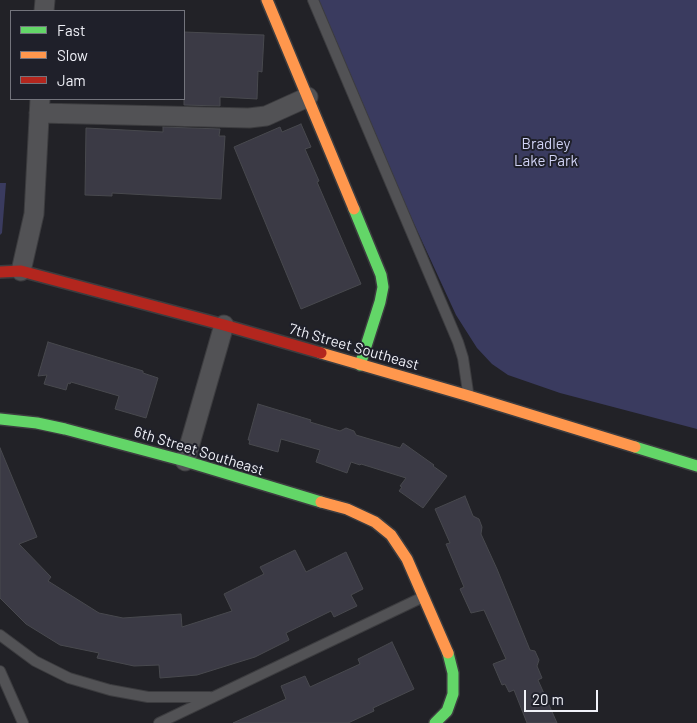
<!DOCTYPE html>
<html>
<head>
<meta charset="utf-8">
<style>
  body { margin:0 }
  #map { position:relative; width:697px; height:723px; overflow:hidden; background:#222227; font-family:Barlow,sans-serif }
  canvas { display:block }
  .legend { position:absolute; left:10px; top:10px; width:175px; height:90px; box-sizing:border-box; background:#1f202a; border:1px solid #73747c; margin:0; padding:6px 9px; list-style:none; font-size:15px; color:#f0f1f8 }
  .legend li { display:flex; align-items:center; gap:10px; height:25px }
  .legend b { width:25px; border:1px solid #73747c }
  .scale { position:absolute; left:524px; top:690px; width:74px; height:22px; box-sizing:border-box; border:2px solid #f0f1f8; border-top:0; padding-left:6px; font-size:15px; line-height:18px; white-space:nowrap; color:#f0f1f8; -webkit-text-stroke:4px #1f202a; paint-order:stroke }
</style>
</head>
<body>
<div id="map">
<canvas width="697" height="723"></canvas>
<ul class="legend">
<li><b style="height:6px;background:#63d668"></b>Fast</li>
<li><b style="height:6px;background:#ff974d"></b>Slow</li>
<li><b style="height:6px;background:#b3261e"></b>Jam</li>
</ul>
<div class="scale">20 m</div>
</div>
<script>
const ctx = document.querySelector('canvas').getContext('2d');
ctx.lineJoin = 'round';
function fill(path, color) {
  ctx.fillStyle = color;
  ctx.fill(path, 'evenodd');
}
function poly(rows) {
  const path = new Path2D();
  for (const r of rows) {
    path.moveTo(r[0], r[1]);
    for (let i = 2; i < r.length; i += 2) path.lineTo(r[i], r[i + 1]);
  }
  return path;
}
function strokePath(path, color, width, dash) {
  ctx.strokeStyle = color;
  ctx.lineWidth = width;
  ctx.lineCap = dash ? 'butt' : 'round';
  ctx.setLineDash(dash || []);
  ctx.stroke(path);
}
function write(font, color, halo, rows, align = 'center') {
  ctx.font = font + ' Barlow,sans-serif';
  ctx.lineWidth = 4;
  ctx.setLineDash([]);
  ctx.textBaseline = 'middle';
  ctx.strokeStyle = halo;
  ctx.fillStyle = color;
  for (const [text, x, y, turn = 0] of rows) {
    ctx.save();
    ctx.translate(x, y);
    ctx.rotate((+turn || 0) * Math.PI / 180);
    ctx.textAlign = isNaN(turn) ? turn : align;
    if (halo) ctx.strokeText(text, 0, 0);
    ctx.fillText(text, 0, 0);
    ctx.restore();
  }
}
const green = poly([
  [318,0,697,0,697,429,560,393,508,375,492,364,477,348,456,315,398,189],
  [0,183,6,183,2,233,0,235]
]);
const building = poly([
  [184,32,264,35,262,72,258,71,257,99,220,97,220,106,184,105,184,32],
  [301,124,311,147,305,149,319,181,317,182,361,284,301,309,234,147,280,127,282,132,301,124],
  [163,127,220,129,219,136,225,136,221,199,112,193,112,196,85,195,86,128,163,132,163,127],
  [48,342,143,371,143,373,158,378,146,418,115,409,119,396,71,382,70,384,68,383,66,390,44,384,47,375,38,376,48,342],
  [258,404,311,420,310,422,340,431,346,428,354,431,356,435,400,448,403,443,434,465,433,466,447,476,423,508,399,491,402,487,400,486,406,478,361,464,360,465,351,462,347,473,316,462,320,450,281,439,278,452,249,444,250,440,248,440,258,404],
  [0,448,37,537,19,544,51,577,48,581,99,613,123,618,181,614,182,627,232,611,224,594,264,574,260,567,295,550,306,572,346,552,363,589,351,595,357,606,334,617,331,611,286,633,289,640,255,657,197,675,160,678,159,665,134,666,97,658,99,653,60,645,26,624,0,598,0,448],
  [465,496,473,516,479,519,482,527,481,534,497,569,530,650,535,651,539,660,537,666,542,678,538,680,557,723,527,723,514,690,509,692,505,684,502,685,493,664,506,659,484,610,471,613,460,589,464,587,446,544,450,543,435,509,465,496],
  [392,642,414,689,373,708,374,711,348,723,233,723,286,699,281,686,305,676,310,687,360,664,358,659,392,642]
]);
const lane = poly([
  [313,0,458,342,463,358,468,392],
  [0,635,35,661,69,678,110,690,148,697,210,697],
  [0,671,23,723],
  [159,723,423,597]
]);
const street = poly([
  [44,11,45,0],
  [39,113,249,118,266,116,308,97],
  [21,271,34,214,40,99],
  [185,461,224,325]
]);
const fast = poly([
  [354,209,381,275,383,287,380,302,360,365],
  [0,419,37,423,65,429,185,461,321,502],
  [635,447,697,466],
  [435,723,447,711,453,694,453,673,448,653]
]);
const slow = poly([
  [267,0,354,209],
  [321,353,469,396,635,447],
  [321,502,347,509,375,522,391,535,407,559,448,653]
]);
const jam = poly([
  [0,272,21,271,224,325,321,353]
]);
const parkNames = [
  ["Bradley",546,144],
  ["Lake Park",546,161]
];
const streetNames = [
  ["7th Street Southeast",354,347,16],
  ["6th Street Southeast",199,451,17]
];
fill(green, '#3a3b5f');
fill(building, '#3b3a45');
strokePath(building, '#48494e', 1);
strokePath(lane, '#3c3c3f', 12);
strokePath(street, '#3c3c3f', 21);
strokePath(fast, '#3c3c3f', 14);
strokePath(slow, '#3c3c3f', 14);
strokePath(jam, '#3c3c3f', 14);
strokePath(lane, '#525255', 10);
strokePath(street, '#525255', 19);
strokePath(fast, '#63d668', 11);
strokePath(slow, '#ff974d', 11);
strokePath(jam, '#b3261e', 11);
write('15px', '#d1d3f5', '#1f202a', parkNames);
write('15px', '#f0f1f8', '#1f202a', streetNames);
</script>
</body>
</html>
